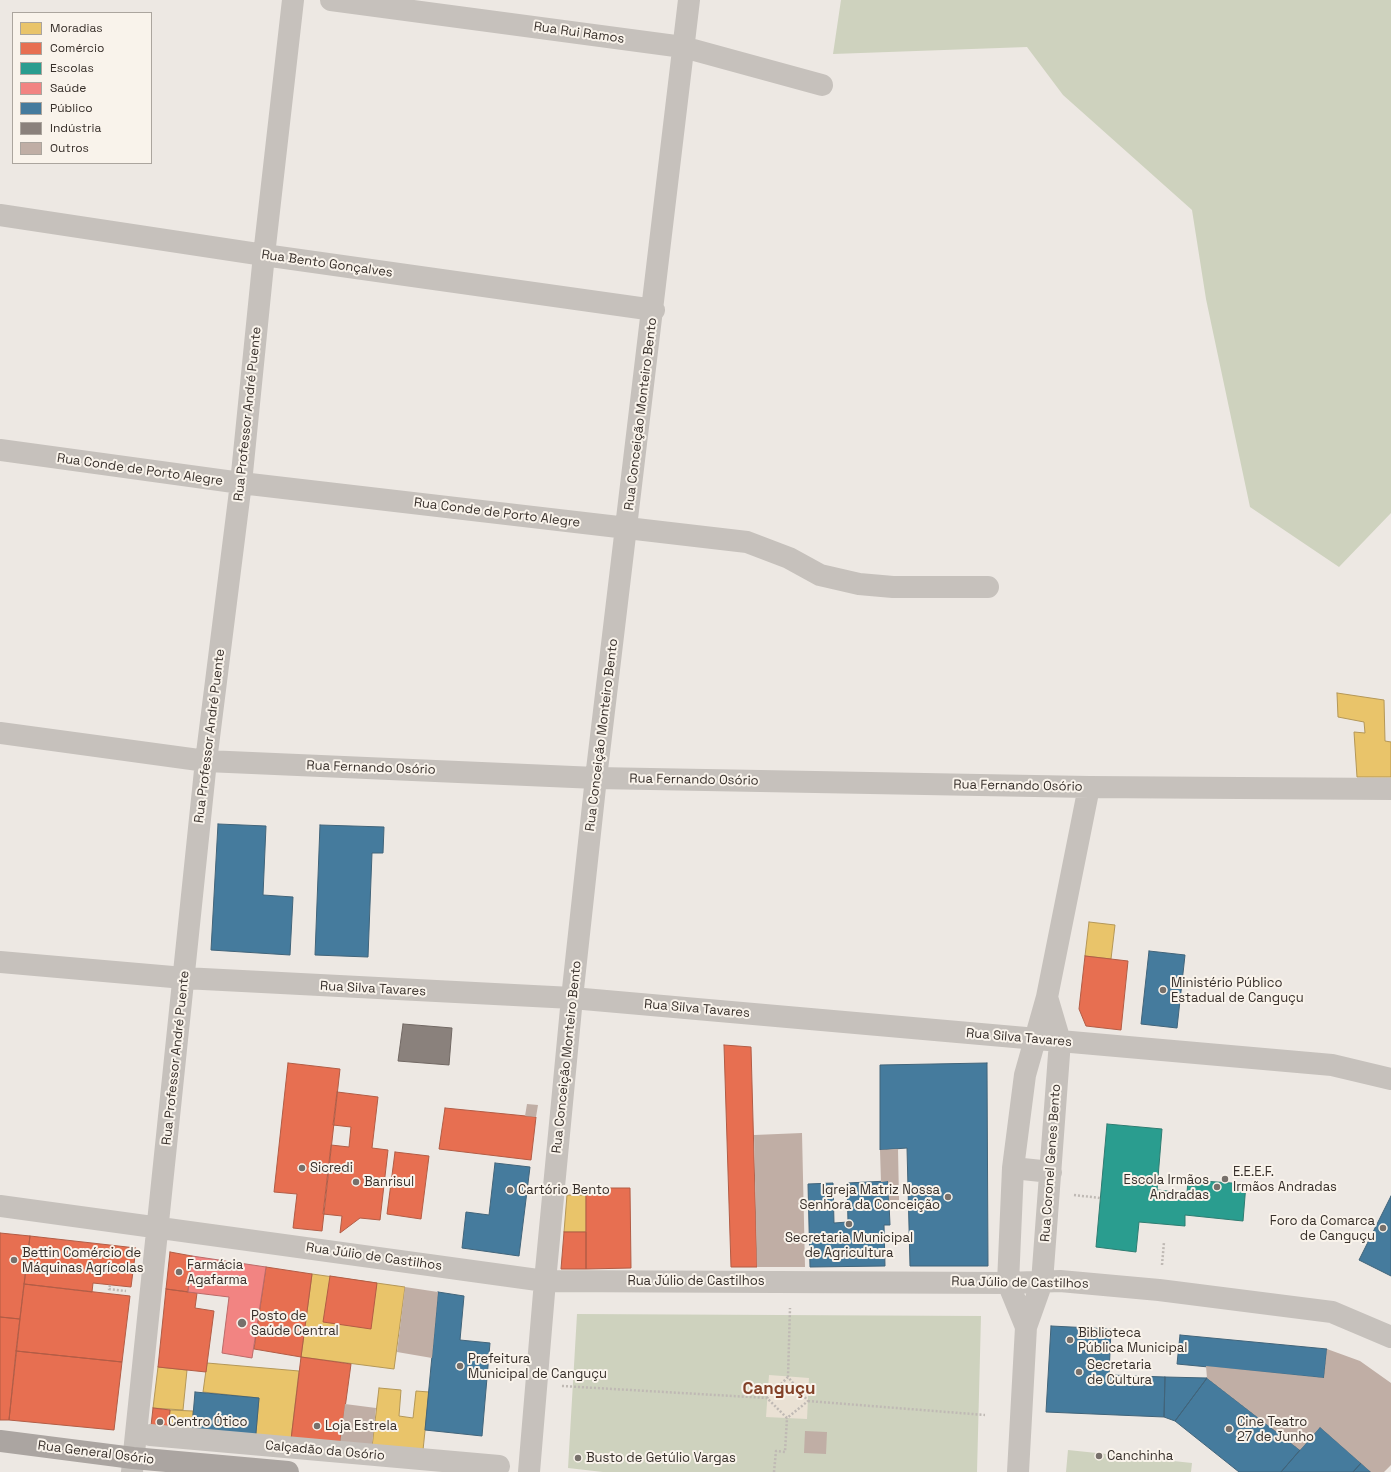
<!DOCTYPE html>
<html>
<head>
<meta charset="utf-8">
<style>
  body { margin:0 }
  #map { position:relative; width:1391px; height:1472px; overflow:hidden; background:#ede8e3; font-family:"Space Grotesk",sans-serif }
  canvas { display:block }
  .legend { position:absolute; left:12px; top:12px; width:140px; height:152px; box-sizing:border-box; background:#f9f3eb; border:1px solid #aba59e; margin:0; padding:5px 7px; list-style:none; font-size:12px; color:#372f2a }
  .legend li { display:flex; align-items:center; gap:8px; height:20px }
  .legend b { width:20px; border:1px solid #aba59e }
</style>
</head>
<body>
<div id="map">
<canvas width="1391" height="1472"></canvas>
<ul class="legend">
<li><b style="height:11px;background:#e9c46a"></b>Moradias</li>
<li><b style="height:11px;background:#e76f51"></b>Comércio</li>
<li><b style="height:11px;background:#2a9d8f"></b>Escolas</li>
<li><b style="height:11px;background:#f28482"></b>Saúde</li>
<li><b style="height:11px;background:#457b9d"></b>Público</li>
<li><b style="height:11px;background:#8a817c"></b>Indústria</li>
<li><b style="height:11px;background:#c0aea5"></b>Outros</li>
</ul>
</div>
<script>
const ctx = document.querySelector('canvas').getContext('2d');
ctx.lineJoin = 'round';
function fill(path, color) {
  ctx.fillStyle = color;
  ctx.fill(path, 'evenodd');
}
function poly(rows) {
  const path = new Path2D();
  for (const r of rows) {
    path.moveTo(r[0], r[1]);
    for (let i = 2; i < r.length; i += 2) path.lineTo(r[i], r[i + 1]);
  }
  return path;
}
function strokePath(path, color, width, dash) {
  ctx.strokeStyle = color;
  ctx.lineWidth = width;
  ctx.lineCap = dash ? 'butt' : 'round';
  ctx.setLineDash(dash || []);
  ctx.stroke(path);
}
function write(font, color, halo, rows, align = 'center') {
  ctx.font = font + ' "Space Grotesk",sans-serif';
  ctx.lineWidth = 4;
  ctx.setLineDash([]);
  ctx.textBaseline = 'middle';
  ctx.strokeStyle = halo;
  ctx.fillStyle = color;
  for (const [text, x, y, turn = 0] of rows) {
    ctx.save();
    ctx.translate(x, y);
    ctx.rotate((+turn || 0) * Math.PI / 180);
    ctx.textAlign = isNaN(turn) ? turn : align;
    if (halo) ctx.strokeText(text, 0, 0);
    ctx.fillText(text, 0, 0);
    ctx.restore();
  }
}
const green = poly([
  [841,0,1391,0,1391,513,1339,567,1250,507,1206,299,1192,210,1063,95,1027,47,833,54],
  [577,1314,981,1316,977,1472,603,1472,568,1468],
  [1068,1450,1192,1463,1191,1472,1066,1472]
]);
const plaza = poly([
  [769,1375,809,1378,807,1419,766,1417]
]);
const homes = poly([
  [1337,693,1384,700,1385,741,1391,742,1391,777,1357,777,1354,732,1365,733,1364,722,1338,717,1337,693],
  [1089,922,1115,925,1111,959,1085,956,1089,922],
  [567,1195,586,1195,586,1232,564,1232,567,1195],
  [312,1274,405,1287,394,1369,301,1357,312,1274],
  [207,1363,299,1371,290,1448,255,1444,259,1398,203,1392,207,1363],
  [158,1367,187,1370,183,1410,153,1408,158,1367],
  [379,1388,401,1390,399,1416,413,1418,416,1391,429,1392,422,1460,371,1455,379,1388],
  [170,1410,193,1411,191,1439,167,1437,170,1410]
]);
const shops = poly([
  [1085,956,1128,961,1121,1030,1086,1026,1079,1009,1085,956],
  [724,1045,751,1047,757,1267,731,1267,724,1045],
  [288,1063,340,1069,322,1231,293,1228,297,1194,274,1192,288,1063],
  [337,1092,378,1097,372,1148,388,1150,380,1220,360,1218,340,1233,342,1216,323,1214,331,1145,349,1147,351,1127,333,1125,337,1092],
  [445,1108,536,1117,531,1160,439,1149,445,1108],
  [395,1152,429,1156,421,1219,387,1214,395,1152],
  [586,1188,630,1188,631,1268,586,1269,586,1188],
  [564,1232,586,1232,586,1269,561,1269,564,1232],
  [0,1233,30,1236,20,1319,0,1317,0,1233],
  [30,1236,136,1248,131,1287,93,1283,92,1292,24,1284,30,1236],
  [170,1252,192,1256,188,1292,166,1289,170,1252],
  [266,1267,312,1274,301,1357,254,1349,266,1267],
  [330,1276,377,1283,371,1329,323,1322,330,1276],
  [24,1284,130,1296,122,1362,16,1351,24,1284],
  [166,1289,197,1293,195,1308,214,1311,206,1372,158,1367,166,1289],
  [0,1317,20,1319,9,1420,0,1420,0,1317],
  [16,1351,122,1362,114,1430,9,1420,16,1351],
  [301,1357,351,1364,339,1452,290,1448,301,1357],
  [153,1408,170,1410,167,1437,150,1435,153,1408]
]);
const schools = poly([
  [1107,1124,1162,1129,1157,1190,1187,1193,1188,1180,1246,1184,1243,1221,1185,1215,1185,1226,1139,1222,1136,1252,1096,1247,1107,1124]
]);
const health = poly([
  [192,1256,266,1267,252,1358,222,1353,229,1297,188,1292,192,1256]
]);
const public = poly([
  [218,824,266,826,263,895,293,897,290,955,211,950,218,824],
  [320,825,384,827,383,853,372,853,368,957,315,955,320,825],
  [1149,951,1185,955,1177,1028,1141,1024,1149,951],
  [987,1063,988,1266,910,1266,907,1148,880,1150,880,1065,987,1063],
  [495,1163,530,1167,519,1256,462,1248,466,1212,489,1215,495,1163],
  [888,1181,890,1225,884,1225,885,1266,810,1267,808,1184,833,1183,834,1223,848,1222,847,1183,888,1181],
  [1391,1196,1391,1276,1359,1260,1391,1196],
  [438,1292,464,1296,460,1340,490,1343,482,1436,425,1430,438,1292],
  [1051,1326,1111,1329,1109,1375,1165,1377,1164,1417,1046,1412,1051,1326],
  [1180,1335,1327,1349,1324,1378,1177,1364,1180,1335],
  [1165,1377,1207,1378,1175,1421,1164,1417,1165,1377],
  [1207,1378,1300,1450,1281,1472,1239,1472,1175,1421,1207,1378],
  [195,1392,259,1398,255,1444,191,1439,195,1392],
  [1320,1427,1361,1463,1353,1472,1281,1472,1320,1427],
  [1361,1463,1371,1472,1353,1472,1361,1463]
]);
const industry = poly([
  [403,1024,452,1028,449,1065,398,1061,403,1024]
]);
const building = poly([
  [527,1104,538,1105,536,1117,525,1116],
  [802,1133,805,1267,757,1267,754,1135],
  [898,1149,899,1200,889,1200,888,1181,881,1182,880,1150],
  [405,1287,438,1292,432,1358,397,1352],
  [1327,1349,1360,1361,1391,1383,1391,1465,1384,1472,1371,1472,1320,1427,1300,1450,1207,1378,1206,1366,1324,1378],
  [345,1404,376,1408,371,1455,339,1452],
  [805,1431,827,1432,826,1454,804,1453]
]);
const path = poly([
  [1074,1195,1100,1198],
  [1162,1265,1164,1242],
  [110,1285,109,1289,126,1291],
  [788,1377,767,1398,787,1418,808,1401,788,1377,790,1308],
  [562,1386,767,1398],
  [808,1401,985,1415],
  [774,1472,776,1451,785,1452,787,1418]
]);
const minor = poly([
  [331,0,683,47,822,85],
  [0,215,264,255,654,310],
  [0,450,241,483,747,542,789,558,820,575,859,584,893,587,988,587],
  [0,733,206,761,596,778,1089,787,1391,789],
  [0,962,184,978,572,998,1332,1065,1391,1079],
  [1013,1168,1051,1172],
  [0,1206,545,1281,1008,1283,1060,1281,1159,1290,1332,1312,1391,1337],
  [1026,1327,1008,1283,1013,1168,1025,1075,1047,997,1089,787],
  [150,1435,499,1466],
  [132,1472,206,761,241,483,264,255,293,0],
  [529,1472,545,1281,572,998,596,778,689,0],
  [1018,1472,1026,1327,1042,1282,1060,1041,1047,997]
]);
const major = poly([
  [0,1441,133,1458,288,1472]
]);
const markers = [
  [1163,990,4,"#77706b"],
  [302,1168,4,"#77706b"],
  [1225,1179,4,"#77706b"],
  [356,1182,4,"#77706b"],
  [1217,1187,4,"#77706b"],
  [510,1190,4,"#77706b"],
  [948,1197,4,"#77706b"],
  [849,1224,4,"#77706b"],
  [1383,1228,4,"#77706b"],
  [14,1260,4,"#77706b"],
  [179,1272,4,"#77706b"],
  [242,1323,5,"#77706b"],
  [1070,1340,4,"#77706b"],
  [460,1366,4,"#77706b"],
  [1079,1372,4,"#77706b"],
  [160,1422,4,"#77706b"],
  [317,1426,4,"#77706b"],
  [1229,1429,4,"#77706b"],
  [1099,1456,4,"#77706b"],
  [578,1458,4,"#77706b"]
];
const streetNames = [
  ["Rua Rui Ramos",579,33,8],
  ["Rua Bento Gonçalves",327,264,8],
  ["Rua Professor André Puente",248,414,-84],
  ["Rua Conceição Monteiro Bento",641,414,-83],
  ["Rua Conde de Porto Alegre",140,470,8],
  ["Rua Conde de Porto Alegre",497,513,7],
  ["Rua Conceição Monteiro Bento",602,735,-83],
  ["Rua Professor André Puente",210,736,-83],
  ["Rua Fernando Osório",371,768,2],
  ["Rua Fernando Osório",694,780,1],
  ["Rua Fernando Osório",1018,786,1],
  ["Rua Silva Tavares",373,989,3],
  ["Rua Silva Tavares",697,1009,5],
  ["Rua Silva Tavares",1019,1038,5],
  ["Rua Conceição Monteiro Bento",567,1057,-84],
  ["Rua Professor André Puente",176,1058,-84],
  ["Rua Coronel Genes Bento",1051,1163,-86],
  ["Rua Júlio de Castilhos",374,1257,8],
  ["Rua Júlio de Castilhos",696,1281],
  ["Rua Júlio de Castilhos",1020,1283,1],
  ["Calçadão da Osório",325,1451,5],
  ["Rua General Osório",96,1453,7]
];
const poiNames = [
  ["Ministério Público",1171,983],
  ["Estadual de Canguçu",1171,998],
  ["Sicredi",310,1168],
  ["E.E.E.F.",1233,1172],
  ["Irmãos Andradas",1233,1187],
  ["Escola Irmãos",1209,1180,"right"],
  ["Andradas",1209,1195,"right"],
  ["Banrisul",364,1182],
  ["Cartório Bento",518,1190],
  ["Igreja Matriz Nossa",940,1190,"right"],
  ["Senhora da Conceição",940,1205,"right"],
  ["Foro da Comarca",1375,1221,"right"],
  ["de Canguçu",1375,1236,"right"],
  ["Secretaria Municipal",849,1238,"center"],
  ["de Agricultura",849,1253,"center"],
  ["Bettin Comércio de",22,1253],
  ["Máquinas Agrícolas",22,1268],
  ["Farmácia",187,1265],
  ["Agafarma",187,1280],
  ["Posto de",251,1316],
  ["Saúde Central",251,1331],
  ["Biblioteca",1078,1333],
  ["Pública Municipal",1078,1348],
  ["Prefeitura",468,1359],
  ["Municipal de Canguçu",468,1374],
  ["Secretaria",1087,1365],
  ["de Cultura",1087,1380],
  ["Centro Ótico",168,1422],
  ["Cine Teatro",1237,1422],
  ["27 de Junho",1237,1437],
  ["Loja Estrela",325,1426],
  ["Canchinha",1107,1456],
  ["Busto de Getúlio Vargas",586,1458]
];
const districtNames = [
  ["Canguçu",779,1389]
];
fill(green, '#ced2be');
fill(plaza, '#eae1d4');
fill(homes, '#e9c46a');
strokePath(homes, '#b49757', 1);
fill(shops, '#e76f51');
strokePath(shops, '#b25c45', 1);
fill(schools, '#2a9d8f');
strokePath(schools, '#2e7c71', 1);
fill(health, '#f28482');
strokePath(health, '#ba6a68', 1);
fill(public, '#457b9d');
strokePath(public, '#41647a', 1);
fill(industry, '#8a817c');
strokePath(industry, '#716863', 1);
fill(building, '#c0aea5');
strokePath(path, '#bfb9b4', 2.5, [2, 2]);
strokePath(minor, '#c6c1bc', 22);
strokePath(major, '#aba5a1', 22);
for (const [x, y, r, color] of markers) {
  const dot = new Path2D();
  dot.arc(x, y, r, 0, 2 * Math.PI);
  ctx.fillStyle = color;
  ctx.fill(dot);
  strokePath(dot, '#f9f3eb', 1.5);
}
write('13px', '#372f2a', '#f9f3eb', streetNames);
write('13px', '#372f2a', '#f9f3eb', poiNames, 'left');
write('bold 17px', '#824027', '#f9f3eb', districtNames);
</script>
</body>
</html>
